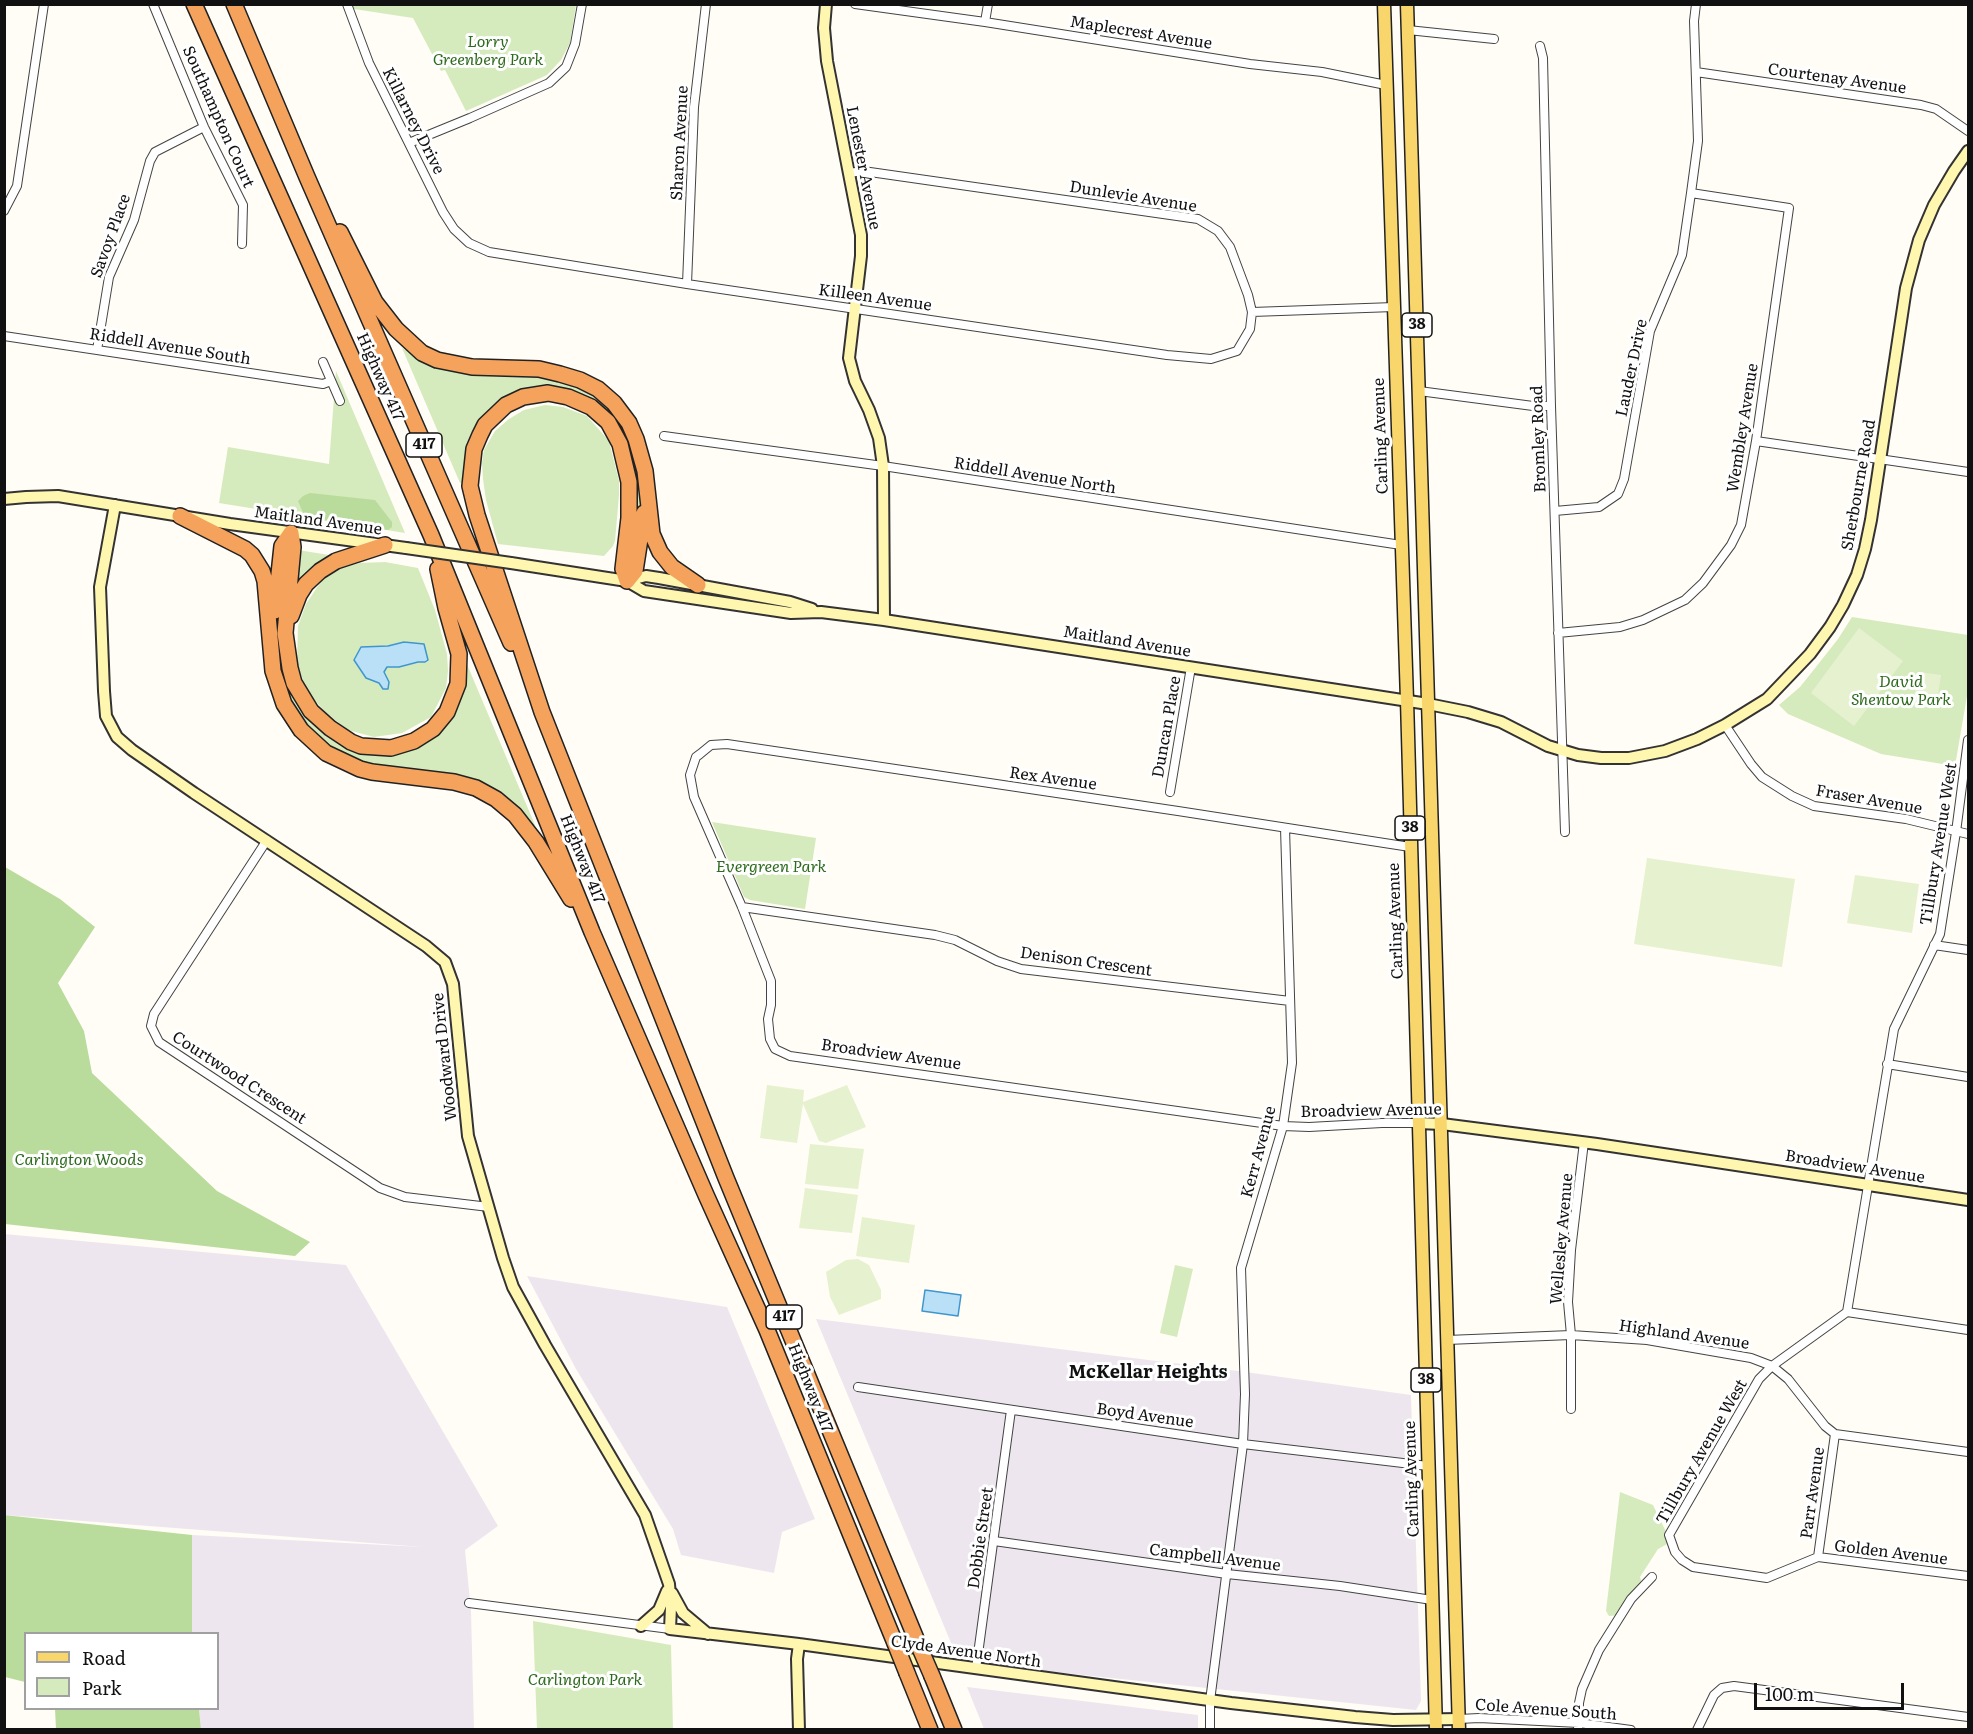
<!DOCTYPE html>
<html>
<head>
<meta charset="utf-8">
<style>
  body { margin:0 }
  #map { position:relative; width:1973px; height:1734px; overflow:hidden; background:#fffdf5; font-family:Literata,serif }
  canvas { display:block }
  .frame { position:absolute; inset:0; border:6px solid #111; pointer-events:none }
  .legend { position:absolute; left:24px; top:1632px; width:195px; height:78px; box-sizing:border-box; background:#fff; border:2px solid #a0a0a0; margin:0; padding:8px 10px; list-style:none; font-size:18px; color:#111 }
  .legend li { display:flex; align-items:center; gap:12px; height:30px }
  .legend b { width:30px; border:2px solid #a0a0a0 }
  .scale { position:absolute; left:1754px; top:1683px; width:150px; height:27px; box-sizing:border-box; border:3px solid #111; border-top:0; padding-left:8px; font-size:18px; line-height:21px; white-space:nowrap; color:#111; -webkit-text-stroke:4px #fff; paint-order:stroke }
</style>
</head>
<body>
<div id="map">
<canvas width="1973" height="1734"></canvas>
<div class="frame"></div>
<ul class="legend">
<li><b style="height:8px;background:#f9d66b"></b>Road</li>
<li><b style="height:16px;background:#d5ebbd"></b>Park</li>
</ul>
<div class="scale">100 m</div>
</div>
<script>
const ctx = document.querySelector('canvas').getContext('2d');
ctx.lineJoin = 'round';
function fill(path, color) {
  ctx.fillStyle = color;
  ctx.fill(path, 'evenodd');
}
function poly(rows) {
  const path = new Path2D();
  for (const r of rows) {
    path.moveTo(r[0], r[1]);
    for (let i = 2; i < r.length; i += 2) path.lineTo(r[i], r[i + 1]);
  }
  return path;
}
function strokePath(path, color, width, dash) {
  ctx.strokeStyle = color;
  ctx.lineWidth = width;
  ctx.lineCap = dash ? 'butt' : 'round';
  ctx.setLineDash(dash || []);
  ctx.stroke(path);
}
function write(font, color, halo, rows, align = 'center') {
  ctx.font = font + ' Literata,serif';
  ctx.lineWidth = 6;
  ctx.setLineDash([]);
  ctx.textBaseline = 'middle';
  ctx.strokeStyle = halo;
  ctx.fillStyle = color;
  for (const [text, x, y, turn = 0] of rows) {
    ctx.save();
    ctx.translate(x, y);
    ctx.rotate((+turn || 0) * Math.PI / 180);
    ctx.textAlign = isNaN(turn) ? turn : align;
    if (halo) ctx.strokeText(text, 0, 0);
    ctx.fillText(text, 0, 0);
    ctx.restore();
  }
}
const industrial = poly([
  [4,1234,346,1265,498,1526,465,1550,471,1611,474,1729,201,1729,199,1709,218,1708,218,1634,192,1633,192,1535,423,1547,5,1515],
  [527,1276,727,1307,815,1519,782,1532,774,1573,681,1555,673,1529,576,1369],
  [816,1319,1238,1371,1411,1395,1421,1701,1416,1710,959,1662],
  [967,1687,1198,1715,1198,1729,984,1729]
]);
const green = poly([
  [352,5,352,4,576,5,570,43,561,60,547,75,466,111,445,70,441,71,413,18,354,9],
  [402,348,416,356,552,376,599,394,628,431,642,488,640,516,635,549,636,486,634,470,629,450,600,405,589,398,576,393,507,397,486,412,474,428,466,450,463,472,464,481,460,483],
  [336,371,405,533,219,503,228,447,329,464],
  [545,405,563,407,587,416,609,441,619,481,619,495,615,541,613,546,604,556,498,544,486,500,483,479,482,463,484,450,495,431,509,419,524,410],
  [298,550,329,555,330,558,295,594],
  [385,562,418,568,435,610,447,654,448,671,446,688,431,717,402,733,374,737,348,730,325,712,306,690,297,662,298,626,306,604,322,580,342,568,360,563],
  [1852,617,1968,635,1968,690,1955,766,1881,754,1788,714,1779,705,1800,687,1812,672,1838,639],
  [276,628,281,629,302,707,368,751,443,727,455,712,463,690,466,662,535,825,533,827,506,797,491,789,368,766,343,755,322,742,297,714,281,684],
  [712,822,816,838,805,909,750,900,744,897],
  [1175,1265,1193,1269,1177,1337,1160,1333],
  [1620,1492,1653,1505,1671,1542,1658,1549,1640,1577,1643,1586,1620,1615,1609,1616,1606,1611],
  [533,1621,671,1645,673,1729,537,1729]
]);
const forest = poly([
  [310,493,375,500,392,522,392,527,388,530,308,518,304,515,298,501,303,496],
  [5,867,60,899,95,927,58,983,84,1031,92,1073,217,1191,310,1242,295,1256,5,1224],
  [4,1515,192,1535,192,1633,26,1634,25,1682,5,1677],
  [55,1709,199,1709,201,1729,56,1729]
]);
const pitch = poly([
  [1859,628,1903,661,1854,726,1811,693],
  [1918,672,1941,675,1936,708,1913,705],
  [1647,858,1795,879,1782,967,1634,944],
  [1855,875,1919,884,1912,933,1847,923],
  [767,1085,804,1090,803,1102,847,1085,866,1127,826,1143,819,1141,803,1104,797,1143,760,1138],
  [810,1144,864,1149,858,1189,805,1184],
  [805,1188,858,1195,852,1233,799,1228],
  [862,1217,915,1225,909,1263,856,1256],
  [858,1259,869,1265,881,1290,881,1299,839,1315,830,1297,826,1272,846,1260]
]);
const water = poly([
  [404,642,424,644,428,660,425,662,418,662,399,667,387,667,384,672,389,682,388,689,383,689,379,683,366,678,354,660,361,647,388,646,404,642],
  [925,1290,961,1295,958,1316,922,1311,925,1290]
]);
const street = poly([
  [153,4,204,127,243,205,242,244],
  [347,4,369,63,443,212,454,229,469,243,489,252,687,284,1167,355,1211,359,1237,351,1250,329,1252,312,1248,295,1230,247,1218,231,1198,219,863,171,849,173],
  [855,4,985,22,1250,64,1322,72,1386,85],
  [985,22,988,4],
  [1408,30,1494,39],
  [1540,46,1543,58,1551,406,1565,832],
  [1696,72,1921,105,1936,109,1968,131],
  [409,143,470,118,549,83,566,67,575,44,582,4],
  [4,211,17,186,44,4],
  [687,284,694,107,706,4],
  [1252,312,1394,307],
  [4,336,323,384,331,381],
  [97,350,109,277,134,220,150,161,155,152,204,127],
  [323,362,340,401],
  [1419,391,1533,406,1551,406],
  [664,436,883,466,1401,545],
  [1756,441,1968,472],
  [1555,511,1599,507,1618,494,1624,479,1650,331,1682,255,1691,193,1698,141,1694,21,1696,4],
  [1558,633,1620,627,1643,620,1685,600,1703,583,1731,545,1741,525,1756,441,1789,208,1691,193],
  [1725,725,1751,764,1762,777,1792,796,1814,806,1906,819,1968,834],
  [1968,740,1956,832,1940,934,1894,1029,1847,1312,1772,1366,1759,1379,1669,1535,1675,1552,1682,1560,1693,1567,1767,1578,1818,1557,1968,1576],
  [1170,792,1191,667],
  [267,840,154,1014,151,1026,159,1042,380,1188,405,1197,489,1207],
  [1410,847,1178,811,727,744,711,745,700,754,696,757,690,775,694,797,742,907,771,981,771,1005,768,1019,770,1039,775,1049,790,1056,1283,1126,1309,1127,1382,1123,1418,1123],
  [742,907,935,935,955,940,997,961,1021,969,1290,1001],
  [1934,945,1968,950],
  [1887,1064,1968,1077],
  [1847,1312,1968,1330],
  [1447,1340,1571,1335,1647,1340,1751,1358,1772,1366,1788,1379,1825,1426,1835,1434,1968,1452],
  [858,1387,1243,1444,1428,1466],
  [1571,1409,1571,1335,1568,1302,1571,1250,1584,1142],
  [994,1541,1227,1574,1340,1586,1432,1600],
  [1818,1557,1835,1434],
  [469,1603,670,1629],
  [976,1669,1011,1410],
  [1459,1719,1479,1718,1579,1723,1631,1730],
  [1210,1730,1210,1701,1243,1444,1245,1394,1241,1268,1283,1126,1292,1063,1285,828],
  [1578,1730,1579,1703,1582,1689,1599,1650,1631,1599,1652,1577],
  [1697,1730,1714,1695,1722,1688,1734,1686,1968,1717]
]);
const secondary = poly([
  [826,4,824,28,827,61,861,235,861,256,849,358,855,381,869,410,879,438,883,466,884,620],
  [4,499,26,497,58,496,230,524,406,548],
  [115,505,100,587,104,691,106,716,117,737,132,750,194,793,426,946,445,962,453,984,468,1136,503,1258,513,1287,545,1345,645,1515,669,1584,671,1607,670,1629,799,1644,1231,1703,1355,1717,1393,1720,1459,1719],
  [511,563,627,581,644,591,791,613,821,612,884,620,1428,704,1468,712,1501,722,1548,746,1578,755,1601,758,1629,758,1665,751,1697,739,1725,725,1767,699,1810,654,1830,627,1843,605,1857,575,1865,549,1871,520,1906,288,1919,240,1934,205,1954,171,1968,151],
  [627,581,646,576,659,578,790,602,812,609],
  [1418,1123,1442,1124,1597,1144,1968,1200],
  [672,1593,683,1613,708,1634],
  [641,1626,659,1610,667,1591],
  [799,1730,797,1659,799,1644]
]);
const primary = poly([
  [1384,4,1407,700,1436,1730],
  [1407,4,1459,1730]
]);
const highway = poly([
  [194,4,431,535,592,932,706,1195,767,1330,895,1643],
  [234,4,307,177,511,643],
  [340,232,375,302,396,329,422,353,437,360,472,367,539,369,560,374,580,380,598,389,614,403,629,423,636,439,645,471,652,534,660,552,672,567,698,585],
  [180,516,245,549,252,555,262,571,265,581,273,671,284,704,301,730,326,753,360,769,372,772,454,782,476,788,496,799,515,815,536,842,571,899],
  [291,533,293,547,285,633,290,668,294,683,311,711,330,728,351,742,361,746,391,748,414,741,433,729,447,712,458,684,459,654,446,608,438,569],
  [627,581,623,569,629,518,629,482,620,444,608,422,591,407,568,397,548,393,523,397,506,405,485,425,480,435,474,449,470,486,477,515,542,712,726,1178,919,1646],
  [627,581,635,571,644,513],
  [275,611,282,546,291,533],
  [291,616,299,595,306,584,320,571,336,561,385,545],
  [907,1673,930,1730],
  [932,1676,954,1730]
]);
const secondaryBridge = poly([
  [406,548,511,563]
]);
const highwayBridge = poly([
  [895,1643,907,1673],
  [919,1646,932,1676]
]);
const shields = [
  [1417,325,30],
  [424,445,36],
  [1410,828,30],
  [784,1317,36],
  [1426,1380,30]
];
const shieldNames = [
  ["38",1417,325],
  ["417",424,445],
  ["38",1410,828],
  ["417",784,1317],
  ["38",1426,1380]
];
const streetNames = [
  ["Maplecrest Avenue",1141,33,9],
  ["Courtenay Avenue",1837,79,8],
  ["Southampton Court",218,117,66],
  ["Killarney Drive",413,121,63],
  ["Sharon Avenue",680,143,-87],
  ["Lenester Avenue",863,168,79],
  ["Dunlevie Avenue",1133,197,9],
  ["Savoy Place",111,236,-70],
  ["Killeen Avenue",875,298,8],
  ["Riddell Avenue South",170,347,9],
  ["Lauder Drive",1632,368,-78],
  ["Highway 417",380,377,66],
  ["Wembley Avenue",1743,428,-81],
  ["Carling Avenue",1381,436,-92],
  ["Bromley Road",1539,439,-92],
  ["Riddell Avenue North",1035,476,9],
  ["Sherbourne Road",1859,485,-80],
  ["Maitland Avenue",318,521,8],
  ["Maitland Avenue",1127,642,9],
  ["Duncan Place",1167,727,-80],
  ["Rex Avenue",1053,779,8],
  ["Fraser Avenue",1869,800,10],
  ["Tillbury Avenue West",1939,844,-81],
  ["Highway 417",582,859,68],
  ["Carling Avenue",1396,921,-92],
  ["Denison Crescent",1086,962,8],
  ["Broadview Avenue",891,1055,8],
  ["Woodward Drive",445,1057,-96],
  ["Courtwood Crescent",239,1078,33],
  ["Broadview Avenue",1371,1111,-1],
  ["Kerr Avenue",1259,1152,-75],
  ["Broadview Avenue",1855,1167,9],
  ["Wellesley Avenue",1562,1239,-85],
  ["Highland Avenue",1684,1335,8],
  ["Highway 417",810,1388,68],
  ["Boyd Avenue",1145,1416,8],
  ["Tillbury Avenue West",1702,1452,-60],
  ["Carling Avenue",1412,1479,-92],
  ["Parr Avenue",1813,1493,-82],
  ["Dobbie Street",981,1538,-82],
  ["Golden Avenue",1891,1553,7],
  ["Campbell Avenue",1215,1558,7],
  ["Clyde Avenue North",966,1652,8],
  ["Cole Avenue South",1546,1710,4]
];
const parkNames = [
  ["Lorry",488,42],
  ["Greenberg Park",488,60],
  ["David",1901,682],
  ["Shentow Park",1901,700],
  ["Evergreen Park",771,867],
  ["Carlington Woods",79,1160],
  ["Carlington Park",585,1680]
];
const neighbourhoodNames = [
  ["McKellar Heights",1148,1373]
];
fill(industrial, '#eee6ef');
fill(green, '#d5ebbd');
fill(forest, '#b9dc9c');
fill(pitch, '#e6f2cf');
fill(water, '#b9e0f7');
strokePath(water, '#3f96cf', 1.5);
strokePath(street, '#444', 10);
strokePath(secondary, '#333', 14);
strokePath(primary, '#222', 15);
strokePath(highway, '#222', 18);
strokePath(street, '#fff', 8);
strokePath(secondary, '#fff6b0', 10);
strokePath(primary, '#f9d66b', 12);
strokePath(highway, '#f5a25d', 15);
strokePath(secondaryBridge, '#333', 14, []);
strokePath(highwayBridge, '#222', 18, []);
strokePath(secondaryBridge, '#fff6b0', 10);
strokePath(highwayBridge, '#f5a25d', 15);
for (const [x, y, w] of shields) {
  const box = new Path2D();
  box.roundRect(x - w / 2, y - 12, w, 24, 4.5);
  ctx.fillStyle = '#fff';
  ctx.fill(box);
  strokePath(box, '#111', 1.5);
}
write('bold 15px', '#111', null, shieldNames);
write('16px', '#111', '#fff', streetNames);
write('italic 16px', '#2f6b1f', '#fff', parkNames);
write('bold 18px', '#111', '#fff', neighbourhoodNames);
</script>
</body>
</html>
